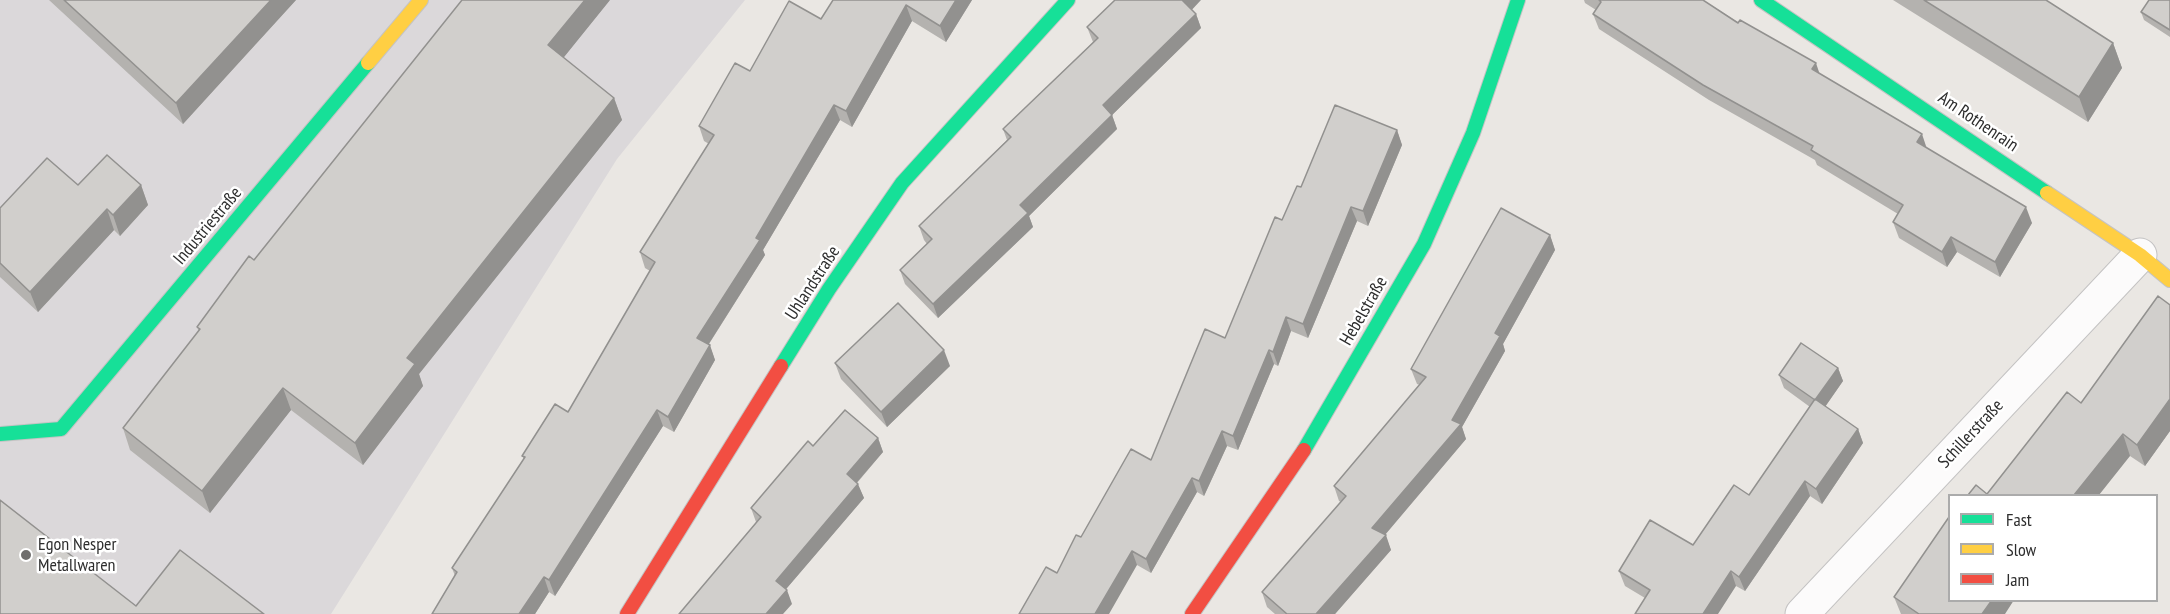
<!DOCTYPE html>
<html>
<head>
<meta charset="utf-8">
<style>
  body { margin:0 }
  #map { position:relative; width:2170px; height:614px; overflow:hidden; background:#eae7e3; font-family:"PT Sans Narrow",sans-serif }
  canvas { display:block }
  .legend { position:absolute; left:1948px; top:494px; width:210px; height:108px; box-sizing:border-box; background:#fff; border:2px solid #ababab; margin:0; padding:8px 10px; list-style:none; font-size:18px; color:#2d2d2d }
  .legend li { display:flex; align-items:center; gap:12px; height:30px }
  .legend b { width:30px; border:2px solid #ababab }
</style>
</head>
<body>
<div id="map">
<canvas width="2170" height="614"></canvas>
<ul class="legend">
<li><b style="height:8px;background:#16e098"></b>Fast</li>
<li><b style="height:8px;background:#ffcf43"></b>Slow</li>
<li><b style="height:8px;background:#f24e42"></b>Jam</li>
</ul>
</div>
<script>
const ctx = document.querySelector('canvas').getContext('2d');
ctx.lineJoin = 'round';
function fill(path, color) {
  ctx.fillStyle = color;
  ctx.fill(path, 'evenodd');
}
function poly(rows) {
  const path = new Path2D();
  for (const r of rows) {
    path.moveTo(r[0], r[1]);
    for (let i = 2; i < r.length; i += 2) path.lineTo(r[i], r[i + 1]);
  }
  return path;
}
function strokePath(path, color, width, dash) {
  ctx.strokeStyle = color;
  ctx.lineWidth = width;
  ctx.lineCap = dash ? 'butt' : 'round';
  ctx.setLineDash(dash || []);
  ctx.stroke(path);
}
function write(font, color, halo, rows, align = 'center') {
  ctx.font = font + ' "PT Sans Narrow",sans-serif';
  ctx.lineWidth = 5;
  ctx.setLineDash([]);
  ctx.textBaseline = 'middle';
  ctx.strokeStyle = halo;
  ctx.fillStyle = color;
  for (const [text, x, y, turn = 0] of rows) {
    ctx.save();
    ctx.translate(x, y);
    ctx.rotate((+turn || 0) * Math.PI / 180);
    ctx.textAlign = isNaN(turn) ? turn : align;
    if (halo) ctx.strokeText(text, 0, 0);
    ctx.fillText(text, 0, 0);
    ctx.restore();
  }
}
const industrial = poly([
  [0,0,745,0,617,159,331,614,0,614]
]);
const street = poly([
  [1802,614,2140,255]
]);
const fast = poly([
  [1761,0,2047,193],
  [781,366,829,289,902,183,1068,0],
  [0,434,61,429,368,63],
  [1304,450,1424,244,1473,133,1518,0]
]);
const slow = poly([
  [368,63,421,0],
  [2047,193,2140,255,2170,280]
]);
const jam = poly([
  [627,614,781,366],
  [1192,614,1304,450]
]);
const wall = poly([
  [49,0,296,0,183,124],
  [610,0,563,58,614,98,622,120,419,374,423,386,363,465,291,410,210,513,130,450,123,428,199,332,197,327,254,260],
  [833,0,972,0,946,42,912,21,852,127,840,120,763,250,765,255,709,344,715,360,674,432,663,426,555,596,549,592,535,614,432,614,455,576,452,568,524,459,522,456,568,412,650,271,645,268,640,252,709,144,704,141,699,126,750,71,821,19],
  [1584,0,1703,0,1820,74,1927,148,2032,223,2000,277,1957,252,1947,267,1899,238,1893,222,1898,214,1817,165,1815,160,1709,100,1599,29,1593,14,1596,10,1585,3],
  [1893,0,2046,0,2113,43,2122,68,2088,122],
  [2170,0,2170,37,2144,20,2141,12],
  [1192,10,1196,14,1201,28,1112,115,1117,129,1029,216,1033,227,938,318,905,284,900,270,927,244,924,240,919,226,1007,140,1003,129,1093,42,1087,27],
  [1397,130,1402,145,1368,226,1357,221,1308,338,1291,331,1278,366,1274,364,1238,450,1227,446,1204,496,1197,492,1151,573,1137,565,1057,573,1081,537,1151,460,1225,338,1282,220,1301,187],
  [78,185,141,185,148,205,120,236,114,230,38,312,0,277,0,208],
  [1550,235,1555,250,1503,344,1505,351,1462,427,1466,439,1385,535,1391,550,1335,614,1275,614,1267,607,1262,592,1341,502,1339,501,1334,486,1420,385,1417,384,1411,369],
  [2170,305,2170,431,2145,466,2130,456,1987,494,2081,403],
  [835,363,950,366,887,427,841,379],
  [1838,368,1843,381,1825,407,1858,429,1863,443,1822,504,1810,496,1745,591,1736,586,1645,598,1625,586,1619,571,1693,545,1749,495,1810,407,1784,388,1779,375],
  [878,438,883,452,857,483,864,498,786,589,792,604,756,522,751,508,813,446],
  [1894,597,2005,614,1901,614]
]);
const shadedWall = poly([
  [271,0,296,0,183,124,176,103],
  [585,0,610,0,556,67,548,45],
  [956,0,972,0,946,42,940,26],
  [1182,0,1201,0,1188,14],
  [906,5,912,21,852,127,846,111],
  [1196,14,1201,28,1108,119,1103,105],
  [2113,43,2122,68,2088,122,2079,97],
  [1816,63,1821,78,1812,69],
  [614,98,622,120,419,374,423,386,363,465,355,443,407,358],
  [834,105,840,120,763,250,765,255,703,353,697,338],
  [1112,115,1117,129,1029,216,1033,227,938,318,933,304,1020,205],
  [1397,130,1402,145,1368,226,1363,211],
  [1922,134,1927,149,1917,142],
  [141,185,148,205,120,236,113,215],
  [1351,207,1357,221,1308,338,1303,324],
  [2026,207,2032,223,2000,277,1995,262],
  [107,209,114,230,38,312,30,292],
  [1550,235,1555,250,1503,344,1505,351,1462,427,1466,439,1378,543,1372,528,1452,420,1495,333],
  [1951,237,1957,252,1947,267,1942,252],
  [1286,317,1291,331,1278,366,1273,352],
  [710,345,715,360,674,432,668,417],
  [944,350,950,366,887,427,881,412],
  [1269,350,1274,364,1238,450,1233,436],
  [1838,368,1843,381,1820,414,1815,400],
  [283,388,291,410,210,513,202,491],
  [2170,399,2170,431,2145,466,2137,445],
  [657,410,663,426,555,596,549,580],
  [1858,429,1863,443,1822,504,1816,489],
  [1222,431,1227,446,1204,496,1199,481],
  [2123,434,2130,456,2099,495,2074,495],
  [878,438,883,452,852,488,847,474],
  [1192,478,1197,492,1151,573,1146,559],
  [1805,481,1810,496,1745,591,1739,577],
  [858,484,864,498,781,595,776,581],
  [1386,535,1391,550,1335,614,1316,614],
  [1132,551,1137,565,1109,614,1095,614],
  [1731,571,1736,586,1718,614,1703,614],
  [544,577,549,592,535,614,519,614],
  [787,590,792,604,783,614,766,614],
  [1992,600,2014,600,2005,614,1982,614]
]);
const building = poly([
  [64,0,271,0,176,103,64,0],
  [462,0,585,0,548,45,614,98,407,358,415,364,355,443,283,388,202,491,123,428,200,329,197,327,249,256,254,260,462,0],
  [833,0,956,0,940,26,906,5,846,111,834,105,756,238,760,240,697,338,710,345,668,417,657,410,549,580,544,577,519,614,432,614,457,572,452,568,525,457,522,456,555,404,568,412,655,262,640,252,714,135,699,126,735,63,750,71,789,1,821,19,833,0],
  [1115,0,1182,0,1196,14,1103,105,1112,115,1020,205,1028,213,933,304,900,270,932,239,919,226,1011,137,1003,129,1098,38,1087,27,1115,0],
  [1599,0,1703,0,1738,23,1740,20,1816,63,1812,69,1922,134,1917,142,2026,207,1995,262,1951,237,1942,252,1893,222,1903,205,1811,150,1813,146,1703,85,1593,14,1601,2,1599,0],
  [1924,0,2046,0,2113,43,2079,97,1924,0],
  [2149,0,2170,0,2170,30,2141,12,2149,0],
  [1335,105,1397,130,1363,211,1351,207,1303,324,1286,317,1273,352,1269,350,1233,436,1222,431,1199,481,1192,478,1146,559,1132,551,1095,614,1019,614,1046,567,1057,573,1076,535,1081,537,1131,449,1151,460,1205,329,1225,338,1275,217,1282,220,1297,186,1301,187,1335,105],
  [107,155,141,185,113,215,107,209,30,292,0,263,0,208,47,158,78,185,107,155],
  [1501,208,1550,235,1495,333,1500,336,1452,420,1461,424,1372,528,1386,535,1316,614,1287,614,1262,592,1346,496,1334,486,1426,377,1411,369,1501,208],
  [2158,296,2170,305,2170,399,2137,445,2123,434,2074,495,1968,495,1976,485,1987,494,2067,392,2081,403,2158,296],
  [898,303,944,350,881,412,835,363,898,303],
  [1801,343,1838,368,1815,400,1779,375,1801,343],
  [1815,399,1858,429,1816,489,1805,481,1739,577,1731,571,1703,614,1635,614,1650,590,1619,571,1650,520,1693,545,1734,485,1749,495,1815,399],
  [845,410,878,438,847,474,858,484,776,581,787,590,766,614,679,614,761,517,751,508,808,441,813,446,845,410],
  [0,500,136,606,180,550,264,614,0,614,0,500],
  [1949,517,1950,600,1992,600,1982,614,1919,614,1894,597,1949,517]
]);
const markers = [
  [26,555,6,"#6f6e6d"]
];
const streetNames = [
  ["Am Rothenrain",1978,122,34],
  ["Industriestraße",208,226,-50],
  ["Uhlandstraße",813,283,-57],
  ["Hebelstraße",1364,311,-60],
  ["Schillerstraße",1971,434,-47]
];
const poiNames = [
  ["Egon Nesper",38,545],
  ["Metallwaren",38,566]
];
fill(industrial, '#dbd8da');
strokePath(street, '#c4c3c3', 35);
strokePath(fast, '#c4c3c3', 16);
strokePath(slow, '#c4c3c3', 16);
strokePath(jam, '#c4c3c3', 16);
strokePath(street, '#fcfbfb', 33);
strokePath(fast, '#16e098', 14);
strokePath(slow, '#ffcf43', 14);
strokePath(jam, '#f24e42', 14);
fill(wall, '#b4b2af');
fill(shadedWall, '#92918f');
fill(building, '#d1cfcc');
strokePath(building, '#92918f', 1.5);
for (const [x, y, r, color] of markers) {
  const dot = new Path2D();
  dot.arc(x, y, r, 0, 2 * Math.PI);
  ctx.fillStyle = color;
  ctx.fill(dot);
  strokePath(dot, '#fff', 2);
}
write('18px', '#2d2d2d', '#fff', streetNames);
write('18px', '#2d2d2d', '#fff', poiNames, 'left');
</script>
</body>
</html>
